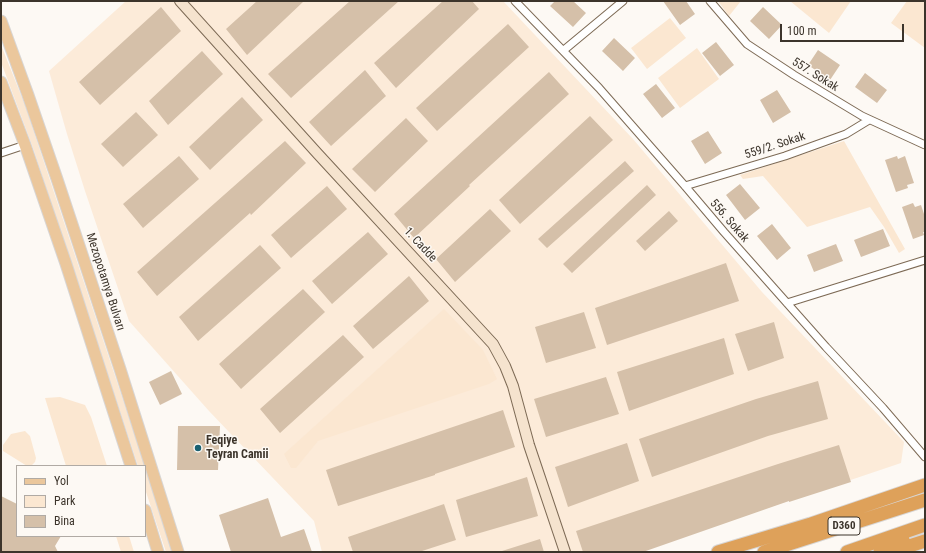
<!DOCTYPE html>
<html>
<head>
<meta charset="utf-8">
<style>
  body { margin:0 }
  #map { position:relative; width:926px; height:553px; overflow:hidden; background:#fdf9f4; font-family:"Roboto Condensed",sans-serif }
  canvas { display:block }
  .frame { position:absolute; inset:0; border:2px solid #3c342b; pointer-events:none }
  .legend { position:absolute; left:16px; top:465px; width:130px; height:72px; box-sizing:border-box; background:#fdf9f4; border:1px solid #b0aaa4; margin:0; padding:5px 7px; list-style:none; font-size:12px; color:#3c342b }
  .legend li { display:flex; align-items:center; gap:8px; height:20px }
  .legend b { width:20px; border:1px solid #b0aaa4 }
  .scale { position:absolute; left:780px; top:24px; width:124px; height:18px; box-sizing:border-box; border:2px solid #3c342b; border-top:0; padding-left:5px; font-size:12px; line-height:14px; white-space:nowrap; color:#3c342b; -webkit-text-stroke:3px #fdf9f4; paint-order:stroke }
</style>
</head>
<body>
<div id="map">
<canvas width="926" height="553"></canvas>
<div class="frame"></div>
<ul class="legend">
<li><b style="height:5px;background:#ebc79c"></b>Yol</li>
<li><b style="height:11px;background:#fbe7d1"></b>Park</li>
<li><b style="height:11px;background:#d5c0a9"></b>Bina</li>
</ul>
<div class="scale">100 m</div>
</div>
<script>
const ctx = document.querySelector('canvas').getContext('2d');
ctx.lineJoin = 'round';
function fill(path, color) {
  ctx.fillStyle = color;
  ctx.fill(path, 'evenodd');
}
function poly(rows) {
  const path = new Path2D();
  for (const r of rows) {
    path.moveTo(r[0], r[1]);
    for (let i = 2; i < r.length; i += 2) path.lineTo(r[i], r[i + 1]);
  }
  return path;
}
function strokePath(path, color, width, dash) {
  ctx.strokeStyle = color;
  ctx.lineWidth = width;
  ctx.lineCap = dash ? 'butt' : 'round';
  ctx.setLineDash(dash || []);
  ctx.stroke(path);
}
function write(font, color, halo, rows, align = 'center') {
  ctx.font = font + ' "Roboto Condensed",sans-serif';
  ctx.lineWidth = 3;
  ctx.setLineDash([]);
  ctx.textBaseline = 'middle';
  ctx.strokeStyle = halo;
  ctx.fillStyle = color;
  for (const [text, x, y, turn = 0] of rows) {
    ctx.save();
    ctx.translate(x, y);
    ctx.rotate((+turn || 0) * Math.PI / 180);
    ctx.textAlign = isNaN(turn) ? turn : align;
    if (halo) ctx.strokeText(text, 0, 0);
    ctx.fillText(text, 0, 0);
    ctx.restore();
  }
}
const built = poly([
  [126,1,503,1,633,139,762,292,904,442,901,463,637,552,322,552,314,521,209,411,129,321,85,191,67,134,49,71]
]);
const green = poly([
  [718,1,741,1,729,16],
  [790,1,851,1,829,33],
  [907,1,925,1,925,48,891,23],
  [670,18,686,38,647,69,631,48],
  [1,45,25,105,145,466,138,466,33,148,1,62],
  [697,48,719,79,680,108,658,78],
  [844,141,905,249,899,253,884,227,870,207,807,227,763,176,743,179,740,175],
  [444,309,483,350,497,379,489,384,318,441,296,468,291,468,284,454],
  [60,397,85,405,91,417,107,466,66,466,45,398],
  [25,431,30,436,36,458,35,462,32,465,27,466,3,451,3,445,11,434],
  [145,466,173,552,166,552,145,489],
  [116,536,129,536,134,552,121,552]
]);
const building = poly([
  [257,1,304,1,247,55,226,29],
  [350,1,399,1,291,98,268,74],
  [443,1,472,1,479,9,396,88,374,63],
  [555,1,573,1,586,13,573,27,550,6],
  [663,1,686,1,695,14,680,25],
  [161,7,181,31,100,105,79,82],
  [763,7,782,25,769,39,750,21],
  [508,24,529,47,437,131,416,108],
  [614,38,635,58,623,71,602,51],
  [716,42,734,65,720,76,702,53],
  [818,50,840,65,830,80,808,65],
  [202,51,223,74,168,125,149,101],
  [365,70,386,96,331,146,309,122],
  [549,72,569,94,469,185,470,186,414,238,394,214],
  [865,73,887,90,877,103,855,87],
  [656,84,675,108,662,118,643,94],
  [777,90,791,112,773,123,760,100],
  [242,97,263,120,210,170,189,147],
  [136,112,158,135,123,167,101,144],
  [590,116,613,140,520,224,499,200],
  [406,118,428,141,375,192,352,169],
  [708,131,722,153,705,164,691,141],
  [285,141,306,163,251,215,250,213,157,296,137,272],
  [179,156,199,179,143,228,123,204],
  [897,156,898,159,905,156,914,183,907,185,908,188,896,192,885,160],
  [625,161,634,171,547,248,538,239],
  [740,184,760,208,745,220,726,195],
  [647,185,656,195,572,273,563,264],
  [327,186,347,209,291,258,271,235],
  [913,203,915,207,921,205,925,217,925,232,923,232,924,235,913,239,902,207],
  [490,209,511,231,455,282,436,259],
  [669,211,678,221,645,251,636,241],
  [772,224,791,248,777,260,757,236],
  [883,229,890,246,861,257,854,240],
  [368,232,388,254,332,304,312,281],
  [836,244,843,261,814,272,807,255],
  [260,245,281,268,198,341,179,317],
  [726,263,739,301,607,345,595,308],
  [409,276,429,301,373,349,353,326],
  [303,289,325,312,241,389,219,364],
  [584,312,596,348,546,363,535,327],
  [774,322,784,358,748,371,735,334],
  [343,335,364,357,280,433,260,409],
  [724,338,734,374,629,411,617,372],
  [171,371,182,394,160,405,149,382],
  [606,377,619,414,546,437,534,399],
  [818,381,828,419,768,436,652,477,639,439,756,399],
  [503,410,515,447,435,474,435,475,338,506,326,470],
  [178,426,220,426,218,470,177,470],
  [627,443,639,481,568,507,555,467],
  [839,445,851,482,789,502,789,501,643,552,583,552,576,531,778,464],
  [527,477,538,516,466,537,456,500],
  [1,496,17,504,17,536,61,536,55,546,58,552,1,552],
  [268,498,281,537,304,529,312,552,231,552,219,515],
  [444,504,456,540,419,552,353,552,348,537],
  [540,539,544,552,503,552,502,551]
]);
const street = poly([
  [515,1,599,88,685,186,724,232,826,347,883,408,925,457],
  [710,1,747,44,794,75,862,116,925,145],
  [564,50,623,1],
  [1,153,25,145],
  [685,186,785,156,846,134,869,120],
  [787,303,925,260]
]);
const secondary = poly([
  [180,1,317,153,493,344,505,366,513,386,529,445,565,552]
]);
const primary = poly([
  [1,21,28,95,57,179,120,369,178,552],
  [1,82,25,145,66,264,131,466],
  [145,510,158,552]
]);
const highway = poly([
  [894,551,925,541],
  [718,552,811,524,925,485],
  [764,552,925,500],
  [847,552,925,525],
  [880,552,903,540]
]);
const markers = [
  [198,448,4,"#1a6071"]
];
const shields = [
  [844,526,32]
];
const shieldNames = [
  ["D360",844,526]
];
const streetNames = [
  ["557. Sokak",815,75,32],
  ["559/2. Sokak",775,146,-18],
  ["556. Sokak",729,221,49],
  ["1. Cadde",420,245,47],
  ["Mezopotamya Bulvarı",105,282,72]
];
const poiNames = [
  ["Feqiye",206,441],
  ["Teyran Camii",206,455]
];
fill(built, '#fcebd9');
fill(green, '#fbe7d1');
fill(building, '#d5c0a9');
strokePath(street, '#7d6a55', 9);
strokePath(secondary, '#7d6a55', 12);
strokePath(primary, '#d8d6d5', 13);
strokePath(highway, '#d8d6d5', 15);
strokePath(street, '#fff', 7);
strokePath(secondary, '#f5e3ce', 10);
strokePath(primary, '#ebc79c', 11);
strokePath(highway, '#dea15a', 13);
for (const [x, y, r, color] of markers) {
  const dot = new Path2D();
  dot.arc(x, y, r, 0, 2 * Math.PI);
  ctx.fillStyle = color;
  ctx.fill(dot);
  strokePath(dot, '#fdf9f4', 1.5);
}
for (const [x, y, w] of shields) {
  const box = new Path2D();
  box.roundRect(x - w / 2, y - 9, w, 18, 3);
  ctx.fillStyle = '#fdf9f4';
  ctx.fill(box);
  strokePath(box, '#3c342b', 1);
}
write('bold 11px', '#3c342b', null, shieldNames);
write('12px', '#3c342b', '#fdf9f4', streetNames);
write('bold 12px', '#3c342b', '#fdf9f4', poiNames, 'left');
</script>
</body>
</html>
